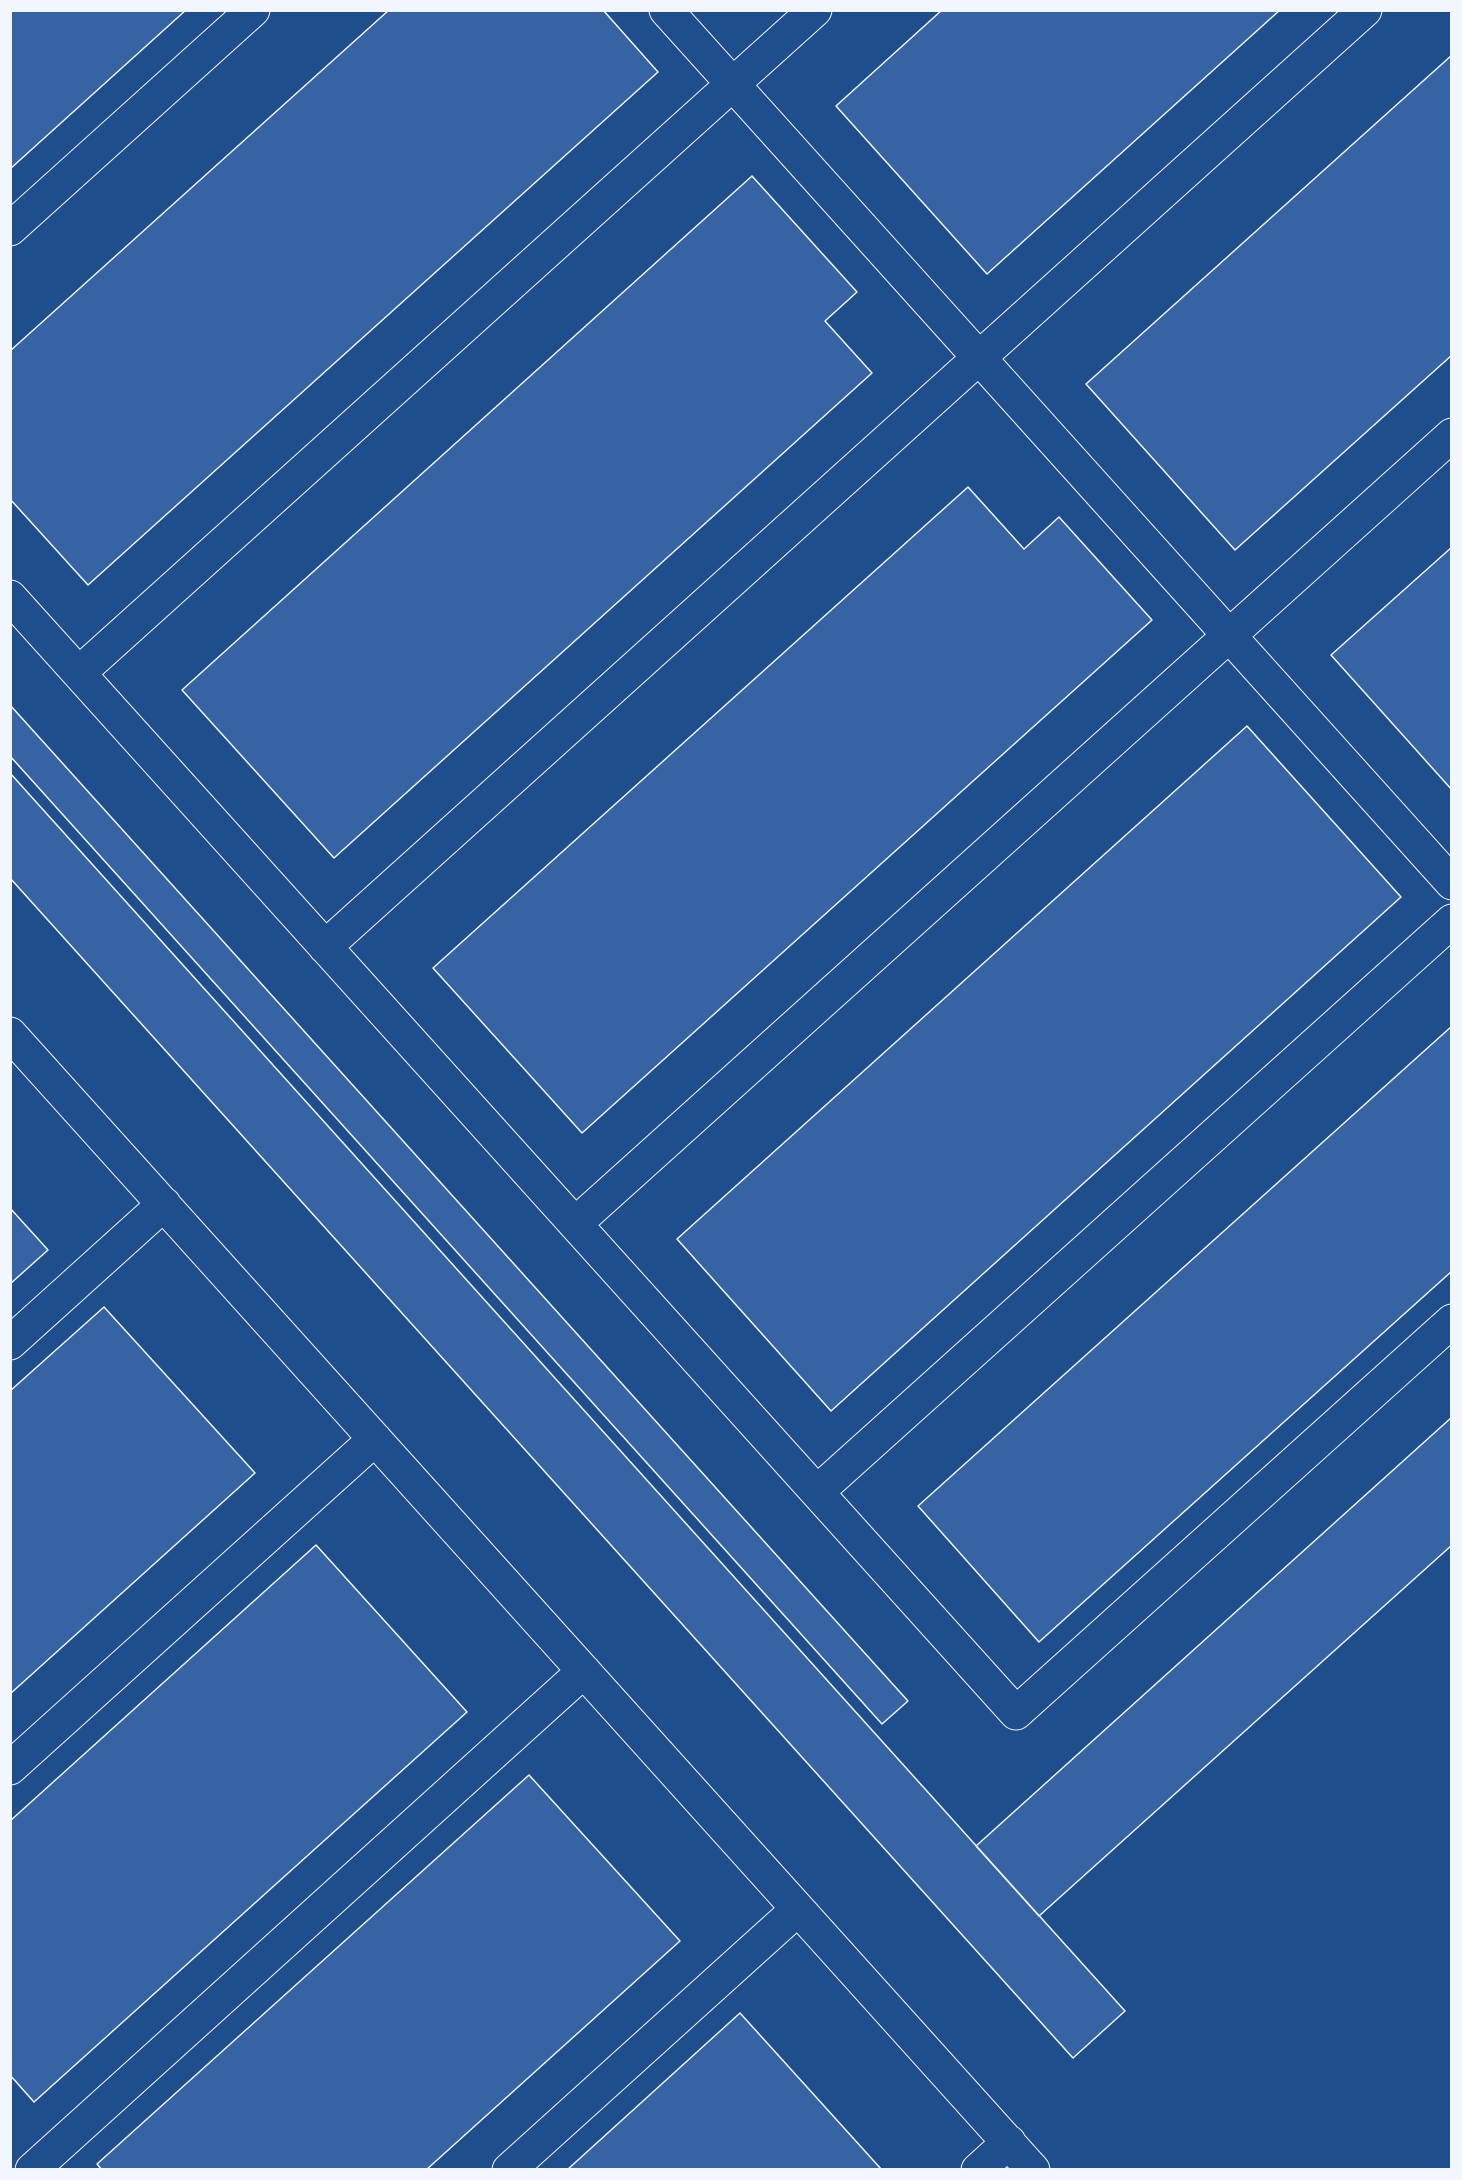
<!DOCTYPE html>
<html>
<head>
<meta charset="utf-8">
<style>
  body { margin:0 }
  #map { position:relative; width:1462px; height:2180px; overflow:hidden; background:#1f4e8c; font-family:"Varela Round",sans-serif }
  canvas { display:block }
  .frame { position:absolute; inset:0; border:12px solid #f2f6ff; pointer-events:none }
</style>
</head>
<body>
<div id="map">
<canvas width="1462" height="2180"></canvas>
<div class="frame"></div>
</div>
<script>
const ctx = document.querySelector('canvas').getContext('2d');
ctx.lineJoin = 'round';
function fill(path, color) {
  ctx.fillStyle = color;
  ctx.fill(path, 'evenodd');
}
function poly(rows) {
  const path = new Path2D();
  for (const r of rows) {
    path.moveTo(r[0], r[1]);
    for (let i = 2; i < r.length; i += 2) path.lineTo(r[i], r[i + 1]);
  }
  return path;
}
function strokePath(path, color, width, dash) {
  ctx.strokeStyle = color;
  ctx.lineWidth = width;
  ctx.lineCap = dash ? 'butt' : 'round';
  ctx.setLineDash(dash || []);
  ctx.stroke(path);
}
const building = poly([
  [10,10,186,10,10,169,10,10],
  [389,10,603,10,658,72,88,585,10,499,10,351,389,10],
  [942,10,1280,10,987,274,836,106,942,10],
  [1452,55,1452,355,1235,550,1086,384,1452,55],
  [752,176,857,292,825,321,872,373,334,858,182,690,752,176],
  [968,487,1024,549,1059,517,1152,620,582,1133,433,968,968,487],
  [1452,547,1452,790,1331,655,1452,547],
  [10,705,908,1701,882,1724,10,756,10,705],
  [1247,726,1401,897,831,1411,677,1239,1247,726],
  [10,773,1125,2011,1073,2058,10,878,10,773],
  [1452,1026,1452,1271,1039,1642,918,1506,1452,1026],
  [10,1208,48,1250,10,1284,10,1208],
  [104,1307,255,1473,10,1694,10,1391,104,1307],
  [1452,1417,1452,1545,1039,1916,976,1846,1452,1417],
  [316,1545,467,1712,34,2102,10,2075,10,1821,316,1545],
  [529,1775,680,1941,426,2170,102,2170,97,2164,529,1775],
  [740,2013,882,2170,567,2170,740,2013]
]);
const minor = poly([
  [666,10,1452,883],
  [10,229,253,10],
  [10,597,1016,1713,1452,1321],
  [79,673,815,10],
  [325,947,1365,10],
  [10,1034,1033,2170],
  [575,1224,1452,435],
  [10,1343,164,1204],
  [817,1492,1452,921],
  [10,1768,375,1439],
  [32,2170,584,1671],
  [509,2170,798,1909],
  [978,2170,1009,2142]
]);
fill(building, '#3563a3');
strokePath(building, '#f2f6ff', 1.5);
strokePath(minor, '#f2f6ff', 35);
strokePath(minor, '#1f4e8c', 33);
</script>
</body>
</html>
